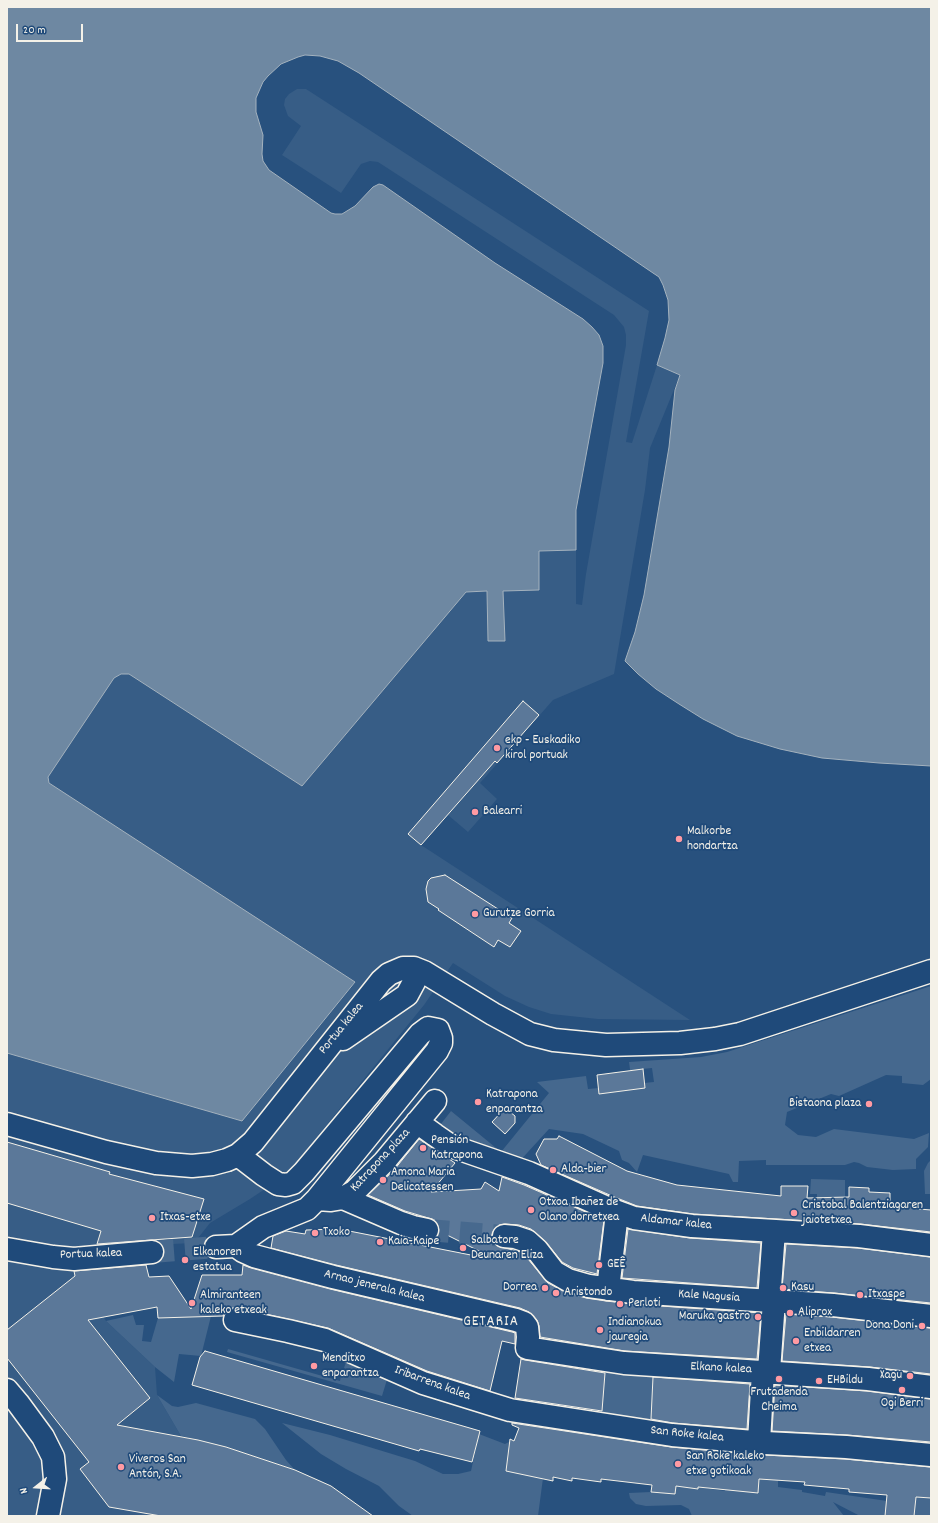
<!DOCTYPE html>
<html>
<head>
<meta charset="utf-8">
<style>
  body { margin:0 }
  #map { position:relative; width:938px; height:1523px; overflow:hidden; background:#28517e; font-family:Dekko,sans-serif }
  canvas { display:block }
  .frame { position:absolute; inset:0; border:8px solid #f4f1e8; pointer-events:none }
  .north { position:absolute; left:16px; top:1467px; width:40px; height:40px; -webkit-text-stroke:3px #1f4a7a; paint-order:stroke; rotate:253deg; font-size:11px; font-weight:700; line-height:16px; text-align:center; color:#f4f1e8 }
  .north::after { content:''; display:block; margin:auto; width:14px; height:18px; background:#f4f1e8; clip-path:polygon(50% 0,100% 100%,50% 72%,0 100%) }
  .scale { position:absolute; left:16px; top:24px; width:67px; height:18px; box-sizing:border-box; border:2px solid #f4f1e8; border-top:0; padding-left:5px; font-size:12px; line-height:14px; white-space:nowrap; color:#f4f1e8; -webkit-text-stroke:3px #1f4a7a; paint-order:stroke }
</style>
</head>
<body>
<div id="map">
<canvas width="938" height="1523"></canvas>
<div class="frame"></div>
<div class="north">N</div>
<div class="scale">20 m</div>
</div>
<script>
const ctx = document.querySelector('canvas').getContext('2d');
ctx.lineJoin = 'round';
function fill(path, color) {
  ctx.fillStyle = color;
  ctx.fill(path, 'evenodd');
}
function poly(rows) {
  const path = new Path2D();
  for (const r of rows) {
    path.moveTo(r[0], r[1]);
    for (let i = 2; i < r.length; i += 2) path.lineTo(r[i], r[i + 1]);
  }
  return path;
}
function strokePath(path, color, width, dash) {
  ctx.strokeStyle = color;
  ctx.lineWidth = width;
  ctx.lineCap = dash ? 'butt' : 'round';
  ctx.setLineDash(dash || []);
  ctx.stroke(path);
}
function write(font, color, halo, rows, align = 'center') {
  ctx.font = font + ' Dekko,sans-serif';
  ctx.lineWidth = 3.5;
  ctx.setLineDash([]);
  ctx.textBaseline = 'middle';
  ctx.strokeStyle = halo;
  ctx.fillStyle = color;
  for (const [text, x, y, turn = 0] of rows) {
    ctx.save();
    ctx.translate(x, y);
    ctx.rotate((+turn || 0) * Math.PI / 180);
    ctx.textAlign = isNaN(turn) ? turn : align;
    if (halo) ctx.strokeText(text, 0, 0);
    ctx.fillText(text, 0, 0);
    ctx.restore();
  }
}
const built = poly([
  [297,89,306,89,649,311,626,442,632,443,657,365,680,375,650,448,645,490,614,674,553,700,480,783,497,799,468,832,448,815,421,845,690,1020,598,1019,551,1014,529,1007,505,996,453,963,424,1005,286,1175,250,1199,210,1223,194,1243,151,1245,153,1259,114,1266,113,1261,74,1267,106,1321,155,1367,157,1395,181,1436,226,1447,261,1458,318,1479,331,1486,354,1501,366,1516,7,1516,7,1053,242,1121,355,983,52,786,48,780,48,777,111,680,119,675,127,673,302,785,466,592,487,590,488,640,503,591,539,590,539,551,576,550,576,604,582,605,586,574,626,345,626,335,624,327,614,315,378,162,370,161,361,164,341,193,282,155,301,126,288,116,284,105,285,99,289,94]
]);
const green = poly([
  [931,986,931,1079,923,1085,902,1083,902,1076,886,1075,839,1096,831,1094,787,1112,785,1125,798,1135,816,1137,834,1129,914,1139,929,1133,928,1147,916,1159,916,1169,893,1170,867,1167,859,1163,854,1162,845,1165,766,1165,766,1160,739,1161,738,1182,733,1182,729,1174,643,1155,637,1172,629,1163,622,1160,619,1151,583,1134,549,1129,517,1164,437,1129,451,1111,501,1152,549,1093,537,1082,586,1076,588,1089,599,1088,600,1094,644,1088,644,1083,654,1082,652,1068,632,1070,633,1076,631,1077,629,1062,701,1057,727,1052],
  [931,1160,931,1194,925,1194,924,1171,928,1163],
  [811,1179,845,1180,845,1197,817,1198,817,1194,810,1194],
  [133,1315,136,1325,144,1325,142,1341,151,1342,158,1318,211,1316,201,1356,179,1354,174,1382,155,1367,106,1321],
  [228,1349,340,1381,341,1375,346,1377,349,1370,344,1368,348,1356,389,1373,382,1396,227,1352],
  [605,1367,653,1372,651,1427,601,1420],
  [157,1395,172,1406,178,1407,196,1403,255,1419,265,1429,286,1460,295,1470,226,1447,181,1436],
  [282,1423,330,1435,415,1461,443,1474,458,1474,471,1471,479,1434,505,1444,509,1442,506,1471,543,1478,538,1516,413,1516,399,1506,379,1486,346,1469,321,1454],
  [759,1479,778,1480,778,1487,802,1490,802,1492,825,1496,826,1492,887,1501,893,1516,860,1516,833,1502,844,1516,692,1516,689,1509,681,1505,646,1506,636,1504,630,1498,629,1493,651,1492,675,1494,676,1486,698,1489,698,1487,725,1491,725,1489,758,1492],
  [916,1497,931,1498,931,1516,914,1516]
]);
const water = poly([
  [7,7,931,7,931,766,879,763,822,758,780,749,737,736,703,719,679,704,656,689,638,674,625,661,635,632,644,595,669,447,675,390,680,375,657,365,665,338,669,320,668,300,663,285,659,277,653,273,359,73,338,61,320,56,305,55,298,57,281,64,268,76,263,82,256,98,256,112,263,135,262,154,263,161,269,170,331,213,335,214,342,214,355,206,373,187,379,184,383,185,495,263,583,319,592,327,599,335,603,346,603,363,576,510,576,550,539,551,539,590,503,591,505,641,488,641,487,591,466,592,302,786,129,674,121,674,114,678,48,777,49,783,355,982,242,1121,7,1053,7,7]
]);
const building = poly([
  [523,701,539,715,497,763,495,761,421,845,408,834,523,701],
  [445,875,512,918,509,923,521,931,510,947,498,940,494,947,438,910,439,909,428,902,426,889,428,881,431,878,445,875],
  [643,1069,645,1088,599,1094,597,1075,643,1069],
  [505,1108,515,1116,515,1123,505,1134,492,1122,505,1108],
  [559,1136,627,1171,677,1185,781,1196,781,1186,808,1186,807,1198,849,1197,849,1187,869,1188,869,1192,890,1193,890,1203,919,1202,919,1209,931,1210,931,1232,860,1224,693,1214,637,1206,612,1196,541,1165,536,1154,544,1139,557,1139,559,1136],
  [419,1139,455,1163,431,1192,481,1189,485,1182,499,1191,502,1177,524,1185,604,1220,597,1274,573,1268,562,1262,545,1241,531,1229,519,1225,505,1224,499,1225,494,1229,492,1235,493,1242,497,1246,521,1252,528,1259,548,1283,565,1292,586,1298,606,1301,632,1304,761,1313,757,1359,625,1351,540,1337,539,1326,537,1320,529,1312,520,1308,336,1265,271,1248,273,1236,286,1231,305,1234,306,1230,339,1229,491,1259,491,1257,439,1231,439,1226,435,1220,405,1211,368,1195,394,1170,419,1139],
  [7,1142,110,1172,109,1174,204,1199,192,1237,97,1244,101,1231,7,1203,7,1142],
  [628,1229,690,1238,761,1243,757,1288,622,1278,628,1229],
  [786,1244,858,1248,931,1257,931,1303,834,1293,782,1289,786,1244],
  [146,1265,149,1277,169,1276,191,1309,202,1275,242,1275,243,1265,251,1268,330,1289,512,1332,515,1333,515,1344,502,1341,490,1391,427,1371,328,1328,238,1308,231,1308,226,1311,223,1316,158,1318,157,1307,88,1320,150,1398,117,1425,198,1440,226,1447,295,1470,331,1486,373,1516,161,1516,109,1507,80,1469,89,1462,7,1358,7,1330,75,1276,74,1271,146,1265],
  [786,1314,832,1317,931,1328,931,1374,870,1367,782,1361,786,1314],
  [205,1351,480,1431,472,1462,420,1449,419,1451,192,1385,200,1357,205,1351],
  [521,1359,525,1360,605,1373,602,1411,515,1398,521,1359],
  [653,1377,750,1384,747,1429,673,1423,651,1419,653,1377],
  [775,1385,867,1391,931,1399,931,1442,847,1435,772,1431,775,1385],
  [512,1423,671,1447,764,1455,845,1459,931,1467,931,1498,916,1497,914,1516,885,1516,887,1495,849,1492,849,1489,804,1485,805,1482,759,1479,758,1493,698,1487,698,1489,676,1486,675,1494,651,1492,652,1485,601,1479,601,1482,572,1478,572,1481,553,1477,553,1481,506,1471,510,1439,514,1441,519,1428,512,1425,512,1423]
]);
const minorTunnel = poly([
  [427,1230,504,1236],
  [152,1252,216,1247]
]);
const minor = poly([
  [343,1039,407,995,414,982,414,968],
  [417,1122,435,1135,451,1146,529,1173,607,1208,634,1218,692,1226,859,1236,931,1245],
  [7,1124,106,1152,156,1163,192,1166,212,1164,227,1160,238,1155,253,1142,381,981,389,974,403,968,414,968,424,972,493,1014,530,1034,554,1040,606,1045,680,1043,715,1039,740,1034,931,971],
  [238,1155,264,1175,278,1184,286,1185,293,1183,304,1172,420,1034,428,1028,438,1030,441,1038,441,1043,437,1051,317,1199],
  [343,1198,401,1223,413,1227,427,1230],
  [504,1236,515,1237,527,1241,537,1250,554,1272,568,1280,589,1286,633,1292,833,1305,931,1316],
  [236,1246,263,1227,307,1209,317,1199,331,1200,343,1198,354,1192,384,1162,435,1101],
  [216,1247,236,1246,243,1251,254,1256,333,1277,516,1320,524,1323,527,1327,528,1337,527,1348,624,1363,868,1379,931,1387],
  [7,1249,53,1257,74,1259,152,1252],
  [608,1289,617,1213],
  [769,1301,774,1231],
  [235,1320,288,1331,325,1340,423,1383,510,1410,672,1435,765,1443,846,1447,931,1455],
  [769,1371,774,1301],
  [7,1390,18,1403,43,1437,53,1457,55,1479,48,1516],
  [759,1442,763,1371]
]);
const markers = [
  [497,748,4,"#ff9aa2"],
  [475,812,4,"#ff9aa2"],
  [679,839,4,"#ff9aa2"],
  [475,914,4,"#ff9aa2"],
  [478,1102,4,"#ff9aa2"],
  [869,1104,4,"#ff9aa2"],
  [423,1148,4,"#ff9aa2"],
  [553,1170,4,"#ff9aa2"],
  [383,1180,4,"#ff9aa2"],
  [531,1210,4,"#ff9aa2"],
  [794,1213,4,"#ff9aa2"],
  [152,1218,4,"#ff9aa2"],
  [315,1233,4,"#ff9aa2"],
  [380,1242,4,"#ff9aa2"],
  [463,1248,4,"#ff9aa2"],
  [185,1260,4,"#ff9aa2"],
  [599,1265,4,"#ff9aa2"],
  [545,1288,4,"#ff9aa2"],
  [783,1288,4,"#ff9aa2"],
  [556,1293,4,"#ff9aa2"],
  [860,1295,4,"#ff9aa2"],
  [192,1303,4,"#ff9aa2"],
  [620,1304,4,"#ff9aa2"],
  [790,1313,4,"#ff9aa2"],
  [758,1317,4,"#ff9aa2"],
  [922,1326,4,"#ff9aa2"],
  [600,1330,4,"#ff9aa2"],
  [796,1341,4,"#ff9aa2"],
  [314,1366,4,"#ff9aa2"],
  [910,1376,4,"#ff9aa2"],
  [779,1379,4,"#ff9aa2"],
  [819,1381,4,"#ff9aa2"],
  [902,1390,4,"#ff9aa2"],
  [678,1464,4,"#ff9aa2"],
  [121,1467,4,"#ff9aa2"]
];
const poiNames = [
  ["ekp - Euskadiko",505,741],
  ["kirol portuak",505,756],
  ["Balearri",483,812],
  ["Malkorbe",687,832],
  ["hondartza",687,847],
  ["Gurutze Gorria",483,914],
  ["Katrapona",486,1095],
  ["enparantza",486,1110],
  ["Bistaona plaza",861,1104,"right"],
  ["Pensión",431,1141],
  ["Katrapona",431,1156],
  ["Alda-bier",561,1170],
  ["Amona Maria",391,1173],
  ["Delicatessen",391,1188],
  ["Otxoa Ibañez de",539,1203],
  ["Olano dorretxea",539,1218],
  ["Cristobal Balentziagaren",802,1206],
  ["jaiotetxea",802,1221],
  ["Itxas-etxe",160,1218],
  ["Txoko",323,1233],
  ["Salbatore",471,1241],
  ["Deunaren Eliza",471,1256],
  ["Kaia-Kaipe",388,1242],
  ["Elkanoren",193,1253],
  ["estatua",193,1268],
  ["GEÊ",607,1265],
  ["Dorrea",537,1288,"right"],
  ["Kasu",791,1288],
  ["Aristondo",564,1293],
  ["Itxaspe",868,1295],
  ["Almiranteen",200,1296],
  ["kaleko etxeak",200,1311],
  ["Perloti",628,1304],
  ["Aliprox",798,1313],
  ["Maruka gastro",750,1317,"right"],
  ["Indianokua",608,1323],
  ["jauregia",608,1338],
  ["Dona Doni",914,1326,"right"],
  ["Enbildarren",804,1334],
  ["etxea",804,1349],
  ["Menditxo",322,1359],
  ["enparantza",322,1374],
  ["Xagu",902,1376,"right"],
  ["EHBildu",827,1381],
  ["Frutadenda",779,1393,"center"],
  ["Cheima",779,1408,"center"],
  ["Ogi Berri",902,1404,"center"],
  ["San Roke kaleko",686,1457],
  ["etxe gotikoak",686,1472],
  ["Viveros San",129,1460],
  ["Antón, S.A.",129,1475]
];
const streetNames = [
  ["Portua kalea",342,1029,-51],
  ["Katrapona plaza",381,1161,-47],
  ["Aldamar kalea",676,1223,6],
  ["Portua kalea",91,1255,-2],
  ["Arnao jenerala kalea",374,1287,14],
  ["Kale Nagusia",709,1297,4],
  ["Elkano kalea",721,1369,3],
  ["Iribarrena kalea",432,1384,20],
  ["San Roke kalea",687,1435,6]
];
const quarterNames = [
  ["GETARIA",491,1323]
];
fill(built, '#375d86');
fill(green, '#45688e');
fill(water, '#6e88a2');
strokePath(water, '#a4b2be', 1);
fill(building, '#5b7899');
strokePath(building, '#f4f1e8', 1);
strokePath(minorTunnel, '#47698e', 22, [22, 11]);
strokePath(minor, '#f4f1e8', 25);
strokePath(minor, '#1f4a7a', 22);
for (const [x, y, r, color] of markers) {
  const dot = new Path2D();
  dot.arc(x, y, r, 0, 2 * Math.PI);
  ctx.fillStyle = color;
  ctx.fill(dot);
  strokePath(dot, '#1f4a7a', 1.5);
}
write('13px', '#f4f1e8', '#1f4a7a', poiNames, 'left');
write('13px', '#f4f1e8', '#1f4a7a', streetNames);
ctx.letterSpacing = '1px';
write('15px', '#f4f1e8', '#1f4a7a', quarterNames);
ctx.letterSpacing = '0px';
</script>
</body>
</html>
